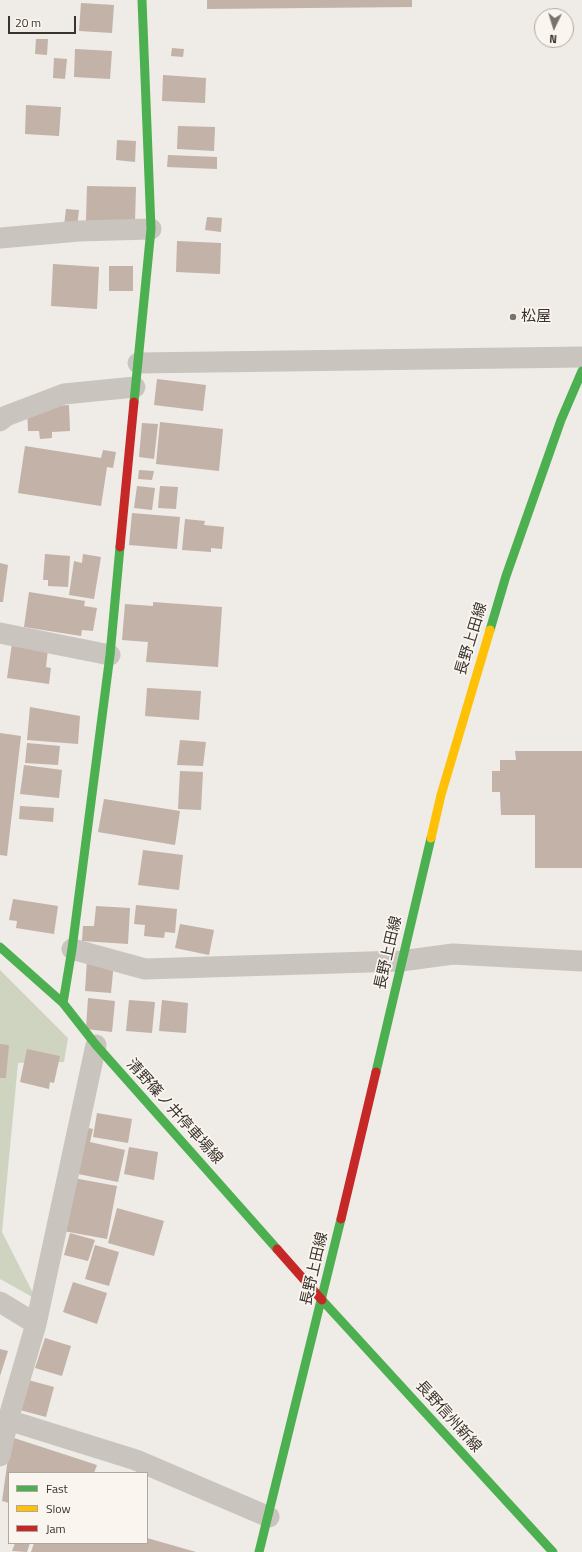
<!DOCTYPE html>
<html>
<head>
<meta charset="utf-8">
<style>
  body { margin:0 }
  #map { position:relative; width:582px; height:1552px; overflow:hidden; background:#efebe6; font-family:"Titillium Web",sans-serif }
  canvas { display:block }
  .legend { position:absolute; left:8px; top:1472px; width:140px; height:72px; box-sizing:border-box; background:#faf6ef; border:1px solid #ada8a1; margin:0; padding:5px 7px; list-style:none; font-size:12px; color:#3a322c }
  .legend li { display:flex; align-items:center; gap:8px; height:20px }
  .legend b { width:20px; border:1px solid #ada8a1 }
  .north { position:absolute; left:534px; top:8px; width:40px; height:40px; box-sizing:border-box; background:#faf6ef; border:1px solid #ada8a1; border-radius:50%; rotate:184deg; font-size:11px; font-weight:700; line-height:16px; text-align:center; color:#3a322c }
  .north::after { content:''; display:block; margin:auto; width:14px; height:18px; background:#79736d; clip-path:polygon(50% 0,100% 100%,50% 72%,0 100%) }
  .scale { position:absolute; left:8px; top:16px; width:68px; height:18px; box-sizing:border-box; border:2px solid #3a322c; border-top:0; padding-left:5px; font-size:12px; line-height:14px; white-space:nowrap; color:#3a322c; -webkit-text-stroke:3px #faf6ef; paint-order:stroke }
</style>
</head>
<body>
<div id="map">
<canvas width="582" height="1552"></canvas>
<ul class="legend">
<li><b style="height:5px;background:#4caf50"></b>Fast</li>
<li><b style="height:5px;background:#ffc107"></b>Slow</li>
<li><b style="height:5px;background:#c62828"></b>Jam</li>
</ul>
<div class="north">N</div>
<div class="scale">20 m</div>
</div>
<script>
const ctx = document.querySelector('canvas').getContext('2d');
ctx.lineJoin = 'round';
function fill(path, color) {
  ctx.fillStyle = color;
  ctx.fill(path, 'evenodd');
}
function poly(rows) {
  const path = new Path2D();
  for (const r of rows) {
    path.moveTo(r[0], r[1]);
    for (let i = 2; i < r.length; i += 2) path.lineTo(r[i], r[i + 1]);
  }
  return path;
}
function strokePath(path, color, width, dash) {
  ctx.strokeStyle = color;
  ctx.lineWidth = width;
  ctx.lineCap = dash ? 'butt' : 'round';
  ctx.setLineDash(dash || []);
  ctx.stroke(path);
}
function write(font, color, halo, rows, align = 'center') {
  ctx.font = font + ' "Titillium Web","Noto Sans JP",sans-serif';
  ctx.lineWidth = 3.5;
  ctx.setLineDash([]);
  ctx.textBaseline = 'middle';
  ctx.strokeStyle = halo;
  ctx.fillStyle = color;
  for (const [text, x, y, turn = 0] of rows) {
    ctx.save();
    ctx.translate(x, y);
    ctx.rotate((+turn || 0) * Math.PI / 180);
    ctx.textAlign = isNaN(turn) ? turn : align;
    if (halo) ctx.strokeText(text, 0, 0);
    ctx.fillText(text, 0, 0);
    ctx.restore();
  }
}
const green = poly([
  [0,970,68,1038,64,1062,18,1063,2,1232,36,1299,0,1279]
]);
const building = poly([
  [207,0,412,0,412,7,207,9],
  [81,3,114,5,112,33,79,31],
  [36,39,48,39,47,55,35,54],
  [172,48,184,49,183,57,171,56],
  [75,49,112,51,110,79,74,77],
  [54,58,67,59,65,79,53,78],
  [163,75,206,78,205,103,162,101],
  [26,105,61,107,59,136,25,134],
  [178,126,215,127,214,151,177,149],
  [117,140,136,141,135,162,116,160],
  [168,155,217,157,217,169,167,167],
  [87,186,136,187,135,222,86,221],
  [66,209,79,210,77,227,64,226],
  [207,217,222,218,221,232,205,230],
  [177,241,221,243,220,274,176,272],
  [53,264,99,267,97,309,51,306],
  [109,266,133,266,133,291,109,291],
  [157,379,206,385,203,411,154,405],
  [69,405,70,431,52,432,52,438,40,439,39,431,28,431,27,408],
  [160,422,223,429,219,471,156,464],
  [142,423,158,424,154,459,139,457],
  [25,446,101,458,103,450,116,452,113,468,107,467,101,506,18,493],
  [139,470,154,471,152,480,138,479],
  [137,486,155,488,152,510,134,508],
  [160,486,178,487,176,509,158,508],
  [132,513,180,517,177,549,129,545],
  [185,519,205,521,204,525,224,527,222,549,211,548,211,552,182,550],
  [45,554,70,556,68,587,48,586,48,580,43,580],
  [83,554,101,557,94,599,69,595,74,561,82,563],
  [0,563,8,565,3,602,0,602],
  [29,592,85,601,84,606,97,608,93,631,82,630,81,636,24,627],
  [153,602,222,607,218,667,146,662,148,642,122,640,125,604,153,606],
  [12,644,48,649,46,667,51,668,49,684,7,678],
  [147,688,201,691,199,720,145,716],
  [30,707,80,716,78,744,27,740],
  [0,733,21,736,7,856,0,855],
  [180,740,206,742,203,766,177,765],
  [27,743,60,746,58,765,25,763],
  [515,751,582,751,582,868,535,868,535,815,501,815,500,792,492,792,492,771,500,771,500,760,516,760],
  [24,765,62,770,59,798,20,794],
  [180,771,203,772,201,810,178,809],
  [104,799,180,811,175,845,98,832],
  [20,806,54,808,53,822,19,819],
  [143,850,183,855,179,890,138,885],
  [13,899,58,906,54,934,16,928,17,921,9,920],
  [136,905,177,909,175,933,165,932,164,938,144,936,145,925,134,924],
  [96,906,130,908,128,944,82,941,83,926,94,926],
  [180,924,214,930,209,955,175,948],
  [87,960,114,962,111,993,85,991],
  [88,998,115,1001,112,1032,86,1029],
  [129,1000,155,1002,152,1033,126,1031],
  [162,1000,188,1003,186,1033,159,1031],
  [0,1044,9,1045,6,1078,0,1078],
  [27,1049,60,1056,54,1083,50,1082,49,1089,20,1082],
  [97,1113,132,1119,128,1143,93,1137],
  [78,1126,93,1129,90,1142,125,1150,118,1182,68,1172],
  [129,1147,158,1152,154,1180,124,1174],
  [68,1177,117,1186,107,1239,58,1230],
  [117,1208,164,1221,154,1256,108,1243],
  [70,1233,95,1240,88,1261,64,1255],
  [95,1245,119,1252,109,1286,85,1279],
  [73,1282,107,1293,97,1324,63,1312],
  [45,1338,71,1346,62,1376,35,1368],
  [0,1349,8,1351,0,1376],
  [28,1380,54,1387,46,1417,20,1410],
  [11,1437,97,1465,94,1473,9,1473,9,1503,2,1501],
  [147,1538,196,1552,31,1552,34,1543,147,1543],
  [15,1543,30,1543,27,1552,12,1551]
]);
const street = poly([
  [0,238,79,231,151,229],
  [138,363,582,357],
  [0,421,6,416,64,394,135,387],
  [0,633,110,655],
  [72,949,145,969,401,961,453,954,582,961],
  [0,1302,36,1324],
  [8,1420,136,1460,269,1517],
  [0,1456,8,1420,36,1324,96,1045]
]);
const fast = poly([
  [134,402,151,229,142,0],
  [490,630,506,576,561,420,582,371],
  [0,947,63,1003,96,1045,277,1249],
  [63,1003,72,949,110,655,120,547],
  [376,1072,431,838],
  [322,1300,553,1552],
  [259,1552,341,1219]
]);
const slow = poly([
  [431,838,441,795,490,630]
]);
const jam = poly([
  [120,547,134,402],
  [341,1219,376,1072],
  [277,1249,322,1300]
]);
const markers = [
  [513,317,4,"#79736d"]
];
const poiNames = [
  ["松屋",521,317]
];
const streetNames = [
  ["長野上田線",472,639,-73],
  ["長野上田線",389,953,-77],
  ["清野篠ノ井停車場線",174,1112,48],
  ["長野上田線",315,1269,-77],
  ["長野信州新線",448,1417,48]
];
fill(green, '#cfd4c1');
fill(building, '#c2b2a8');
strokePath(street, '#c9c4be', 21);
strokePath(fast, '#4caf50', 9);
strokePath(slow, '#ffc107', 9);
strokePath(jam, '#c62828', 9);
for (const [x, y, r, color] of markers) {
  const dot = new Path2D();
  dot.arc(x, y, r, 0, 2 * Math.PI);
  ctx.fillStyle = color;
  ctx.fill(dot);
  strokePath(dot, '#faf6ef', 1.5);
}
write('15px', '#3a322c', '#faf6ef', poiNames, 'left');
write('15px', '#3a322c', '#faf6ef', streetNames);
</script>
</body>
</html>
